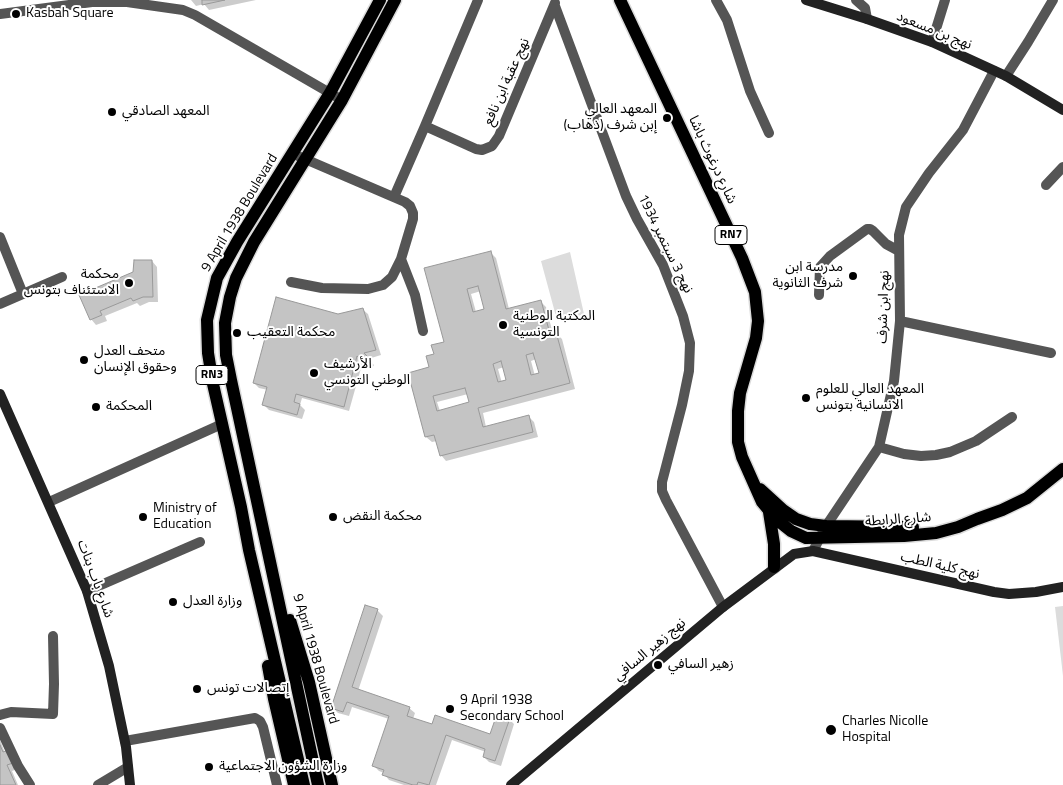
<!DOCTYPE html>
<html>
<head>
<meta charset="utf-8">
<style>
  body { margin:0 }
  canvas { display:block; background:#fff }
</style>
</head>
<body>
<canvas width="1063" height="785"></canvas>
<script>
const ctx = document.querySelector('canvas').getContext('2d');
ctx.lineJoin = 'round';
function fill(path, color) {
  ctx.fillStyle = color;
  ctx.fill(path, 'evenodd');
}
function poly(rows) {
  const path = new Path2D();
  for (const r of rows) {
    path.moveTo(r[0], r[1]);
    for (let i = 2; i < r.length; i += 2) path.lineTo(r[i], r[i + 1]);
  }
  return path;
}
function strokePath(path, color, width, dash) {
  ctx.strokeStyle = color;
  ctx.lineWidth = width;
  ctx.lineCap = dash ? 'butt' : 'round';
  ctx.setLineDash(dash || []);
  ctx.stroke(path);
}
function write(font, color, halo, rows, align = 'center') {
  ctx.font = font + ' "Titillium Web","Noto Sans Arabic",sans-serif';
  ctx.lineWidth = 4;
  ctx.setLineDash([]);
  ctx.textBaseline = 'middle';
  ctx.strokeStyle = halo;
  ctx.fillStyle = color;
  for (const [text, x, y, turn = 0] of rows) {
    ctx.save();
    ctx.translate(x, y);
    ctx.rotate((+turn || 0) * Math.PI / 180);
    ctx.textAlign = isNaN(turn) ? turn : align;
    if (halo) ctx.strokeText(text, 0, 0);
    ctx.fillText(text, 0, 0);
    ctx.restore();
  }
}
const green = poly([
  [570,252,584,314,562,321,557,320,541,261],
  [1063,606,1063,676,1055,607]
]);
const shadow = poly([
  [191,0,256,0,209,10,204,4,196,6],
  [490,252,496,258,509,309,540,301,546,307,553,334,556,333,562,339,575,389,483,413,486,427,528,416,534,422,538,437,446,461,441,455,437,441,432,442,426,437,430,368,435,355,445,343,426,269],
  [481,291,486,309,476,312,471,294],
  [536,359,540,374,535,376,531,361],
  [504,367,507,381,502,383,498,369],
  [468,394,471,403,440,411,437,402],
  [152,261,157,267,158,302,149,302,140,306,137,303,105,316,107,321,96,325,91,319,135,273],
  [362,309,368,314,381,355,368,359,374,365,372,368,363,361,349,411,302,398,300,405,305,410,302,419,269,410,264,405,268,390,259,388,254,383,338,315],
  [377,610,383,616,358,691,409,708,415,713,413,719,433,726,491,736,509,719,514,724,501,766,489,762,484,757,486,752,452,740,436,785,404,785,389,780,384,774,384,773,379,771,374,766,389,719,352,707,349,716,338,713,332,707],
  [0,740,5,753,18,769,12,771,18,785,0,785]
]);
const building = poly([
  [202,0,225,0,202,5,202,0],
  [491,251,506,309,541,300,550,334,556,332,570,383,478,408,483,427,529,415,533,432,440,456,434,435,425,437,408,373,429,367,426,356,434,354,431,345,444,342,424,268,491,251],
  [478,286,484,309,473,312,467,289,478,286],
  [533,353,539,373,531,375,526,355,533,353],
  [501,361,506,380,498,382,493,364,501,361],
  [465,388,469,402,437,411,433,396,465,388],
  [134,260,152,260,153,297,143,297,133,301,131,298,100,311,102,315,90,320,79,295,133,272,134,260],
  [276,297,338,314,363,308,376,350,364,353,370,359,366,363,357,356,344,407,296,394,294,402,300,404,297,415,262,405,267,387,253,383,276,297],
  [365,605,378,609,352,687,410,707,407,716,432,724,435,715,490,734,497,714,510,718,495,761,483,757,485,749,446,735,429,785,418,782,417,785,413,785,382,775,384,770,372,766,389,716,347,702,343,712,331,708,365,605],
  [0,745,3,752,8,750,13,763,7,765,16,785,0,785,0,745]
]);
const street = poly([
  [716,0,727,20,750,91,769,133],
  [856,0,865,8,867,19],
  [555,6,626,196,637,219,663,265,683,316,690,343,689,371,682,405,662,482,662,491,666,500,723,607],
  [0,14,92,2,127,2,183,10,195,15,342,100],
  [932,42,945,0],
  [1006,76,1028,42,1053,0],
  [425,126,478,0],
  [1046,185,1063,167],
  [394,197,425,126,476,149,482,150,492,146,499,136,555,3],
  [0,237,23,294],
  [401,259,415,295,423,331],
  [291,282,322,288,368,289,383,285,392,277,401,259,413,219,413,213,410,206,405,202,298,156],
  [819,295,820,267,830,256,867,229,870,229,873,231,886,244,899,251],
  [0,304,62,277],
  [900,321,1051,353],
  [879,447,904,454,921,456,936,455,950,452,976,441,1012,417],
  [49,502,222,424],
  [813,551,826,526,879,447,894,381,900,321,899,235,906,207,929,173,963,130,994,71],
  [87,591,200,542],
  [0,715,11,712,53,714,54,684,53,636],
  [0,728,18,766,30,785],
  [125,741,255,718,260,721,263,727,277,785],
  [98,785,128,767]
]);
const secondary = poly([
  [806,0,867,19,932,42,1006,76,1063,110],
  [0,394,87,591,109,666,126,747,130,785],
  [511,785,723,607,794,554,813,551,994,592,1009,594,1036,592,1063,587]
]);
const primary = poly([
  [620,0,742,258,755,292,758,321,756,338,740,393,738,411,738,442,742,457,762,502,776,519,791,531,806,538,904,536,936,533,958,527,977,519,1002,510,1027,498,1063,469],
  [760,489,783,510,796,519,810,524,826,526,913,527],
  [769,512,774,544,774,567],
  [290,620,309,682,332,785],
  [268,666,274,699,294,785],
  [304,785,249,550,241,507,213,384,208,353,207,320,217,278,237,242,330,93,380,0],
  [318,785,231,380,226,355,225,323,230,297,236,278,254,242,342,100,395,0]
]);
const markers = [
  [16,14,5,"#000"],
  [112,112,5,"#000"],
  [667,118,5,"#000"],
  [853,276,5,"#000"],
  [129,283,5,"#000"],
  [503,325,5,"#000"],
  [237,333,5,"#000"],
  [84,360,5,"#000"],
  [314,373,5,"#000"],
  [806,398,5,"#000"],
  [96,407,5,"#000"],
  [143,517,5,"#000"],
  [333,517,5,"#000"],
  [173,602,5,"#000"],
  [658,665,5,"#000"],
  [197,689,5,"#000"],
  [450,709,5,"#000"],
  [831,730,6,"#000"],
  [209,767,5,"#000"]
];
const shields = [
  [731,235,32],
  [212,375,32]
];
const shieldNames = [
  ["RN7",731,235],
  ["RN3",212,375]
];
const poiNames = [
  ["Kasbah Square",26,14],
  ["المعهد العالي",657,110,"right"],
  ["إبن شرف (ذهاب)",657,126,"right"],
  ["المعهد الصادقي",122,112],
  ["مدرسة ابن",843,268,"right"],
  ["شرف الثانوية",843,284,"right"],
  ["محكمة",119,275,"right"],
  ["الاستئناف بتونس",119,291,"right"],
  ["المكتبة الوطنية",513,317],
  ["التونسية",513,333],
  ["محكمة التعقيب",247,333],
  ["متحف العدل",94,352],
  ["وحقوق الإنسان",94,368],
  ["الأرشيف",324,365],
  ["الوطني التونسي",324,381],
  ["المعهد العالي للعلوم",816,390],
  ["الانسانية بتونس",816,406],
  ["المحكمة",106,407],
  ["Ministry of",153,509],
  ["Education",153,525],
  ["محكمة النقض",343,517],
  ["وزارة العدل",183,602],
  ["زهير السافي",668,665],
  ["إتصالات تونس",207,689],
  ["9 April 1938",460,701],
  ["Secondary School",460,717],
  ["Charles Nicolle",842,722],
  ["Hospital",842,738],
  ["وزارة الشؤون الاجتماعية",219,767]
];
const streetNames = [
  ["نهج بن مسعود",934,31,22],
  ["نهج عقبة ابن نافع",507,82,-66],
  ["شارع درغوث باشا",712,160,65],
  ["9 April 1938 Boulevard",240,213,-59],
  ["نهج 3 سبتمبر 1934",665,244,64],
  ["نهج ابن شرف",884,307,-88],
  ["شارع الرابطة",898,520,-4],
  ["نهج كلية الطب",940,566,13],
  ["شارع باب بنات",95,579,70],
  ["نهج زهير السافي",650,650,-40],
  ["9 April 1938 Boulevard",315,659,74]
];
fill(green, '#dcdcdc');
fill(shadow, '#0003');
fill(building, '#c4c4c4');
strokePath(building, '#999', 1);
strokePath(primary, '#dbdbdb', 15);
strokePath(street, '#555', 10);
strokePath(secondary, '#222', 10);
strokePath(primary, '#000', 12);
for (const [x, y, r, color] of markers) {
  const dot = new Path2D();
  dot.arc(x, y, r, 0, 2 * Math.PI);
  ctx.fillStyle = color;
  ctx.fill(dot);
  strokePath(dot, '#fff', 2);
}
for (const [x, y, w] of shields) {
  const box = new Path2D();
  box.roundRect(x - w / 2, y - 9.5, w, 19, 4);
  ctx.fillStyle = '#fff';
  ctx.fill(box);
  strokePath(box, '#000', 1);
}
write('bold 12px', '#000', null, shieldNames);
write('14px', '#000', '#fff', poiNames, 'left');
write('14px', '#000', '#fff', streetNames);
</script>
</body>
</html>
